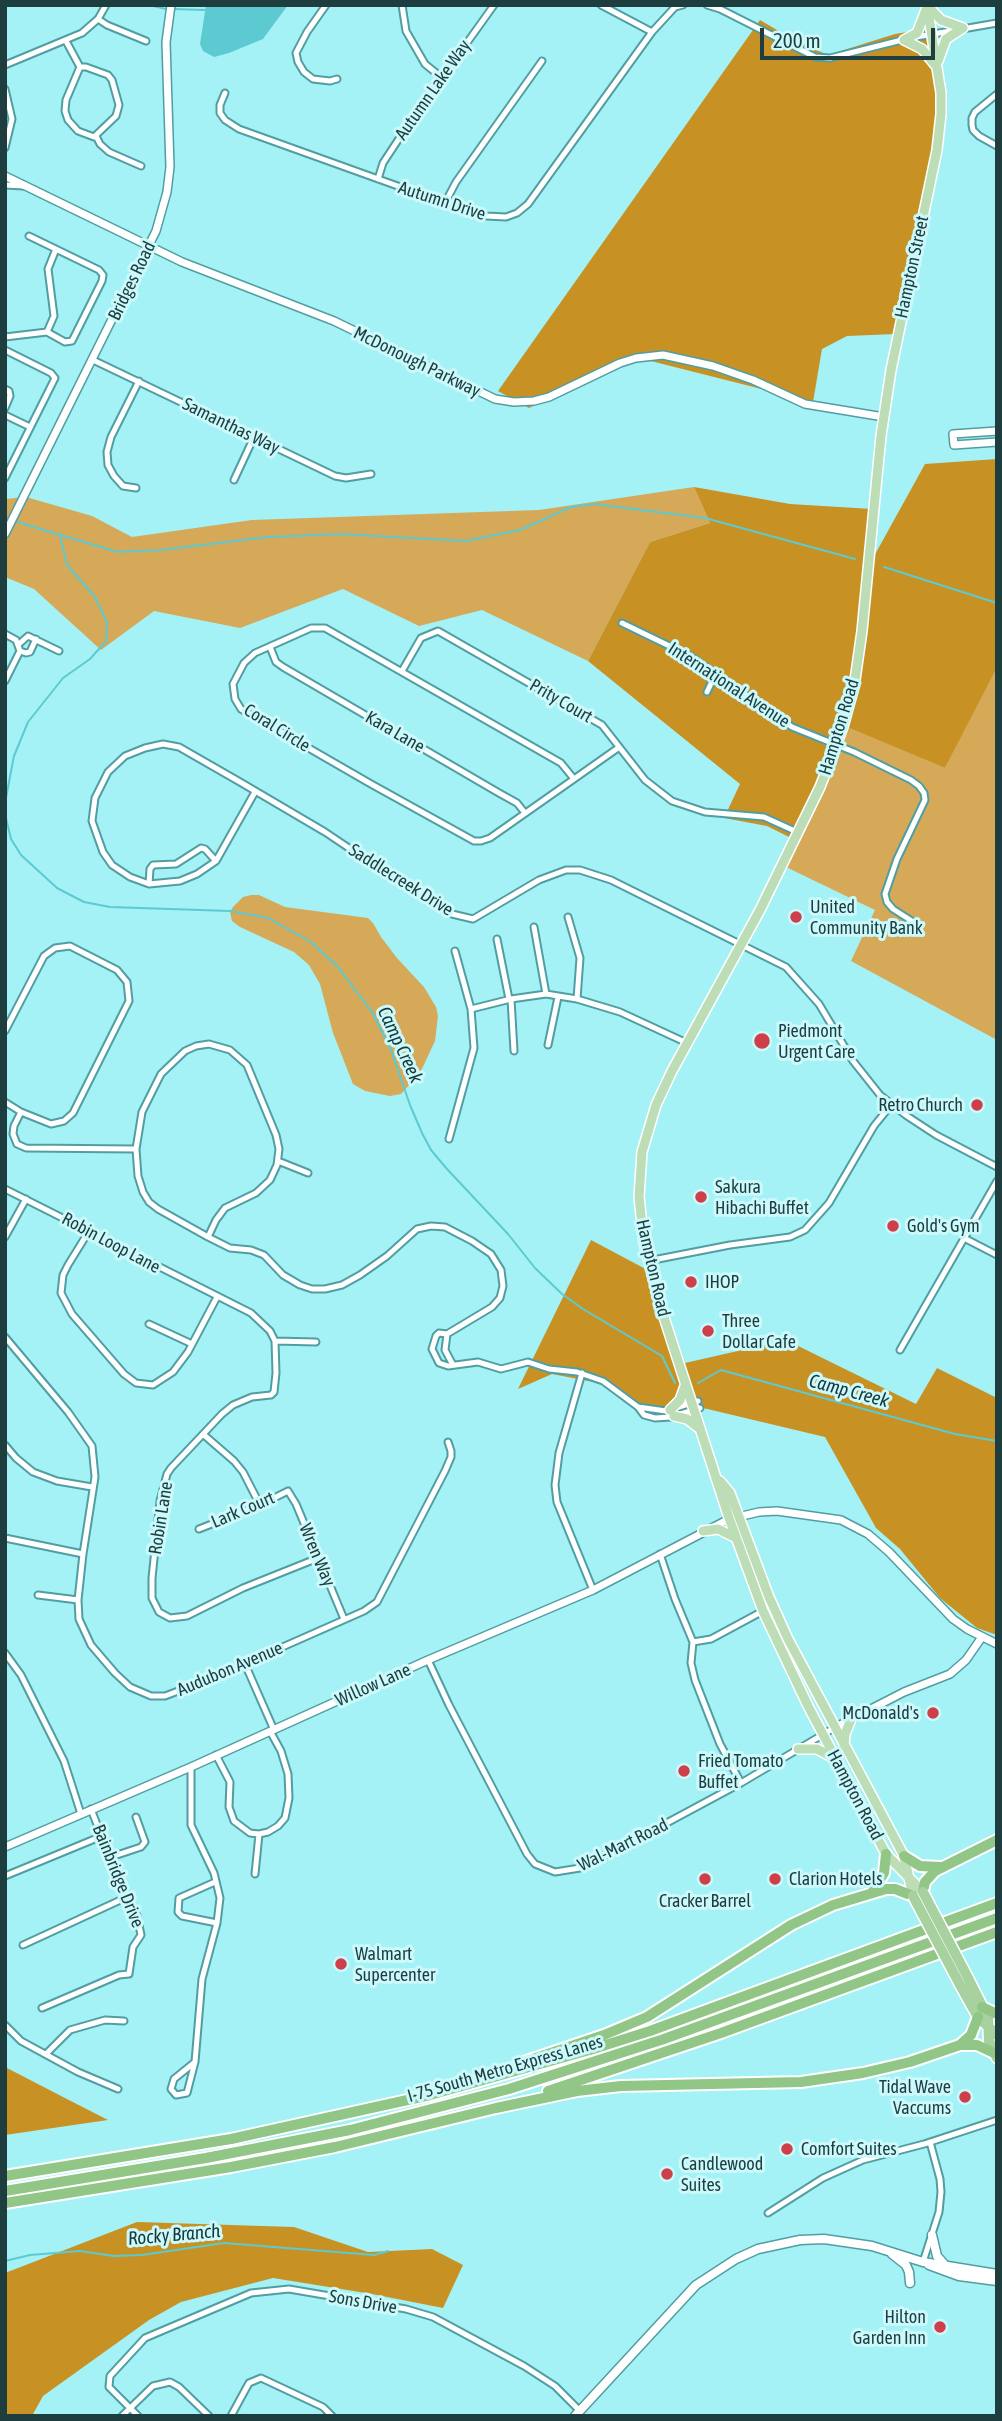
<!DOCTYPE html>
<html>
<head>
<meta charset="utf-8">
<style>
  body { margin:0 }
  #map { position:relative; width:1002px; height:2421px; overflow:hidden; background:#a4f2f6; font-family:"Asap Condensed",sans-serif }
  canvas { display:block }
  .frame { position:absolute; inset:0; border:7px solid #1d3d3f; pointer-events:none }
  .scale { position:absolute; left:760px; top:28px; width:175px; height:32px; box-sizing:border-box; border:4px solid #1d3d3f; border-top:0; padding-left:9px; font-size:21px; line-height:24px; white-space:nowrap; color:#1d3d3f; -webkit-text-stroke:5px #ccf9fb; paint-order:stroke }
</style>
</head>
<body>
<div id="map">
<canvas width="1002" height="2421"></canvas>
<div class="frame"></div>
<div class="scale">200 m</div>
</div>
<script>
const ctx = document.querySelector('canvas').getContext('2d');
ctx.lineJoin = 'round';
function fill(path, color) {
  ctx.fillStyle = color;
  ctx.fill(path, 'evenodd');
}
function poly(rows) {
  const path = new Path2D();
  for (const r of rows) {
    path.moveTo(r[0], r[1]);
    for (let i = 2; i < r.length; i += 2) path.lineTo(r[i], r[i + 1]);
  }
  return path;
}
function strokePath(path, color, width, dash) {
  ctx.strokeStyle = color;
  ctx.lineWidth = width;
  ctx.lineCap = dash ? 'butt' : 'round';
  ctx.setLineDash(dash || []);
  ctx.stroke(path);
}
function write(font, color, halo, rows, align = 'center') {
  ctx.font = font + ' "Asap Condensed",sans-serif';
  ctx.lineWidth = 6;
  ctx.setLineDash([]);
  ctx.textBaseline = 'middle';
  ctx.strokeStyle = halo;
  ctx.fillStyle = color;
  for (const [text, x, y, turn = 0] of rows) {
    ctx.save();
    ctx.translate(x, y);
    ctx.rotate((+turn || 0) * Math.PI / 180);
    ctx.textAlign = isNaN(turn) ? turn : align;
    if (halo) ctx.strokeText(text, 0, 0);
    ctx.fillText(text, 0, 0);
    ctx.restore();
  }
}
const green = poly([
  [694,487,710,523,650,542,588,661,482,610,419,626,343,589,240,628,154,611,101,650,34,589,5,577,5,499,26,497,92,516,132,537,252,520,539,510],
  [995,667,997,667,997,1040,851,961,875,910,786,867,850,727,945,768],
  [251,895,259,895,285,907,368,918,373,923,381,937,397,958,424,987,436,1007,438,1016,435,1041,420,1073,401,1094,390,1096,365,1091,353,1084,333,1033,320,984,309,965,294,952,240,927,232,921,230,912,233,907,243,897]
]);
const forest = poly([
  [760,20,794,40,828,55,895,34,932,28,944,110,936,183,895,334,847,336,822,349,813,402,635,357,529,408,498,391],
  [997,459,997,667,945,768,850,728,797,841,767,826,724,818,740,784,588,661,650,542,710,523,694,487,790,504,872,509,873,558,925,464],
  [591,1240,655,1274,685,1363,786,1340,916,1404,937,1368,997,1398,997,1635,977,1628,940,1598,900,1549,876,1528,825,1437,699,1407,650,1420,604,1384,552,1374,518,1389],
  [5,2067,63,2097,108,2120,5,2135],
  [137,2222,294,2227,368,2252,432,2249,463,2265,443,2308,372,2294,273,2278,181,2302,149,2320,43,2396,32,2416,5,2416,5,2273]
]);
const water = poly([
  [206,5,288,5,263,39,229,53,214,57,203,51,200,44]
]);
const stream = poly([
  [149,5,166,9],
  [172,9,205,10],
  [5,518,7,519],
  [17,522,118,552,161,550,268,537,339,534,466,541,520,530,571,507,594,504,705,518,855,559],
  [884,567,997,603],
  [5,803,14,756,28,722,63,678,90,659,106,641,107,622,95,597,67,565,60,536],
  [5,814,11,839,21,855,57,888,84,902,110,907,230,911,268,918,311,942,338,967,372,1012,391,1050,410,1105,422,1133,431,1150,447,1169,508,1234,535,1268,562,1294,583,1309,662,1356,675,1383],
  [698,1383,721,1370,955,1434,997,1441],
  [5,2261,30,2255,80,2251,114,2256,142,2255,224,2243,374,2255,388,2251]
]);
const minor = poly([
  [326,5,307,32,296,53,298,62,304,72,313,79,330,81,337,79],
  [402,5,406,31,425,64,441,77],
  [601,5,652,32],
  [707,5,720,9,815,57,830,58,906,39],
  [98,19,107,25,146,41],
  [916,37,997,23],
  [66,41,80,67],
  [5,65,82,33,98,19,106,5],
  [80,67,86,67,108,75,112,80,119,105,116,116,94,137,78,131,68,120,65,111,66,100,80,67],
  [5,89,12,119,5,148],
  [225,93,220,105,220,113,225,120,239,129,445,203,486,216,506,217,517,213,528,204,652,32,675,7,683,5],
  [997,94,975,112,972,118,972,125,973,130,979,136,997,146],
  [96,136,100,144,109,152,141,166],
  [378,179,383,163,404,131,494,5],
  [5,185,23,186],
  [445,203,456,182,542,61],
  [29,236,99,270,103,275,102,281,72,341,65,342,47,332],
  [5,337,47,332,54,316,48,269,56,249],
  [5,350,51,373,55,378,5,478],
  [93,360,335,476,346,478,371,474],
  [5,389,9,391,10,396,5,408],
  [5,415,30,427],
  [234,480,254,437],
  [136,488,123,486,114,476,108,465,107,452,111,437,139,381],
  [622,623,690,656,792,727,854,752,911,780,919,786,924,793,925,800,897,859,885,894,887,902,893,909,918,925],
  [5,634,16,640,20,651,5,681],
  [19,644,28,636,59,651],
  [270,647,276,662,283,667,499,793,517,803,525,813],
  [20,651,26,653,30,652,36,639],
  [402,671,421,638,438,631,602,725,645,780,672,801,705,812,764,817,797,832],
  [707,692,716,673],
  [574,779,561,763,325,628,311,628,255,653,244,663,233,684,235,699,241,709,371,784,474,841,481,841,490,838,574,779,618,748],
  [255,792,216,861,197,874,180,881,149,884,130,877,112,865,103,852,92,821,95,798,108,772,125,756,145,748,163,744,179,747,240,782,325,832,401,883,452,914,473,919,539,880,566,870,580,870,611,880,786,967,819,1004,853,1061,880,1095,907,1116,936,1135,997,1167],
  [149,884,150,869,153,865,176,864,201,848,205,849,216,861],
  [568,917,580,958,577,999],
  [534,927,546,994],
  [497,939,509,999],
  [511,999,514,1051],
  [471,1009,511,999,546,994,577,999,620,1012,687,1043],
  [5,1031,44,956,55,948,70,946,117,970,127,982,129,1001,73,1113,64,1121,51,1124,21,1112,5,1102],
  [548,1045,558,997],
  [21,1112,14,1126,13,1134,17,1144,26,1148,136,1149],
  [449,1139,474,1048,471,1009,455,951],
  [278,1161,308,1173],
  [5,1189,251,1313,270,1331,275,1341,276,1373,274,1392,271,1395,252,1397,233,1405,222,1414,171,1468,167,1474,160,1501,152,1578,152,1598,159,1612,170,1618,187,1616,243,1588,318,1558],
  [89,1231,68,1265,63,1275,61,1293,72,1314,124,1374,136,1383,153,1385,173,1372,188,1352,217,1297],
  [5,1237,26,1199],
  [208,1237,158,1209,149,1202,143,1192,138,1176,136,1149,142,1112,161,1074,185,1051,196,1046,209,1044,230,1050,247,1065,276,1135,279,1149,277,1165,270,1180,256,1193,225,1208,216,1220,208,1237,230,1248,251,1250,264,1255,283,1275,300,1285,312,1289,325,1289,342,1285,360,1275,387,1256,417,1229,431,1226,445,1227,472,1241,491,1254,501,1270,503,1286,500,1298,492,1307,447,1334,439,1333,436,1336,432,1349,439,1363,448,1366,478,1362,501,1369,528,1362,549,1369,577,1372,603,1381,638,1407,644,1415,655,1418,671,1417,700,1408],
  [964,1238,997,1255],
  [648,1261,730,1245,790,1237,805,1230,829,1203,874,1126,891,1105],
  [149,1324,192,1344],
  [447,1334,445,1350,453,1365],
  [5,1337,68,1412,92,1446,95,1477,83,1554,78,1600,79,1619,91,1645,115,1673,130,1687,151,1696,165,1696,210,1679,364,1611,377,1602,445,1471,451,1457,451,1451,448,1442],
  [275,1341,316,1342],
  [900,1350,997,1181],
  [582,1373,559,1453,555,1485,557,1502,593,1590],
  [638,1407,666,1411,698,1401],
  [204,1435,234,1461,243,1472,260,1505],
  [5,1445,16,1458,33,1472,57,1481,92,1487],
  [199,1529,260,1505,288,1491,296,1504,344,1619],
  [5,1538,83,1554],
  [660,1554,675,1599,693,1642,691,1663,695,1680,720,1744,741,1783],
  [38,1595,78,1600],
  [693,1642,711,1639,763,1611],
  [5,1653,21,1675,64,1761,81,1814],
  [428,1660,449,1705,527,1854,535,1864,555,1872,580,1868,635,1840,741,1783,834,1728],
  [245,1664,274,1730],
  [216,1755,230,1782,229,1807,234,1821,250,1833,259,1834,268,1832,278,1826,285,1818,289,1798,288,1774,281,1751,270,1731],
  [191,1767,191,1825,214,1873,220,1898,217,1923,202,1979,195,2062],
  [111,1857,141,1847,145,1842,136,1817],
  [255,1874,259,1834],
  [5,1876,102,1836],
  [215,1882,179,1898,178,1912,182,1916,217,1923],
  [23,1945,127,1897],
  [42,2008,119,1975,129,1974,133,1947,141,1935,137,1916,113,1866,91,1809],
  [5,2025,21,2041,78,2072,118,2089],
  [47,2053,70,2030,105,2020,124,2021],
  [195,2062,187,2093,176,2095,171,2089,174,2079,195,2062],
  [768,2213,823,2178,863,2160,924,2144,997,2120],
  [923,2262,939,2212,941,2192,940,2179,930,2142],
  [122,2416,153,2386,170,2382,179,2387,209,2416],
  [138,2416,109,2387,110,2376,145,2338,251,2293,289,2289,406,2309,433,2317,524,2366,555,2386,580,2411],
  [231,2416,249,2383,261,2378,323,2407,332,2416]
]);
const tertiary = poly([
  [5,176,182,262,334,321,495,399,514,402,534,401,549,397,620,363,636,358,663,355,713,366,753,380,805,404,884,417],
  [997,431,953,434,954,445,997,442],
  [5,534,156,231,167,192,170,167,166,42,171,5],
  [738,1517,759,1512,777,1511,841,1520,868,1534,889,1552,953,1619,967,1629,997,1644],
  [834,1728,904,1692,950,1674,966,1660,982,1637],
  [5,1847,191,1767,428,1660,593,1590,731,1518]
]);
const secondary = poly([
  [932,2235,937,2256,944,2264],
  [892,2254,906,2265,909,2272,910,2283],
  [929,2265,959,2276,997,2281],
  [575,2416,696,2285,736,2259,758,2249,800,2240,824,2239,872,2246,923,2262,997,2274]
]);
const primary = poly([
  [927,5,941,20,963,28],
  [904,40,922,49,936,66],
  [904,40,917,33,926,10],
  [938,61,946,39,963,28],
  [670,1410,680,1400,685,1386],
  [674,1416,687,1419,700,1429],
  [720,1481,730,1493,769,1597,788,1639,904,1856,913,1896],
  [703,1531,718,1529,736,1538],
  [844,1746,845,1734,852,1717],
  [798,1749,817,1749,832,1757],
  [923,1892,886,1854,808,1706,763,1611,729,1518,661,1308,644,1243,639,1197,642,1152,656,1105,672,1071,760,910,820,787,843,727,854,687,862,631,881,436,891,370,937,150,941,114,941,93,927,5]
]);
const trunk = poly([
  [968,1978,988,2018,989,2041,997,2058],
  [959,1983,978,2017,997,2035]
]);
const motorway = poly([
  [904,1856,920,1866,940,1867],
  [873,1891,884,1873,886,1854],
  [923,1892,925,1882,935,1871,997,1840],
  [982,2007,997,2014],
  [960,2045,977,2045,994,2053],
  [518,2064,604,2035,647,2017,791,1925,833,1905,886,1889,895,1889,913,1896],
  [548,2091,721,2033,997,1932],
  [5,2176,231,2139,430,2095,593,2049,650,2031,997,1903],
  [5,2191,206,2158,350,2130,509,2089,664,2039,997,1918],
  [5,2203,231,2167,335,2147,496,2108,577,2091,621,2086,801,2082,863,2073,910,2062,960,2045,971,2035,978,2017]
]);
const trunkBridge = poly([
  [923,1892,968,1978],
  [913,1896,959,1983]
]);
const markers = [
  [796,917,7,"#cf3f4a"],
  [762,1041,9,"#cf3f4a"],
  [977,1105,7,"#cf3f4a"],
  [701,1197,7,"#cf3f4a"],
  [893,1226,7,"#cf3f4a"],
  [691,1282,7,"#cf3f4a"],
  [708,1331,7,"#cf3f4a"],
  [933,1713,7,"#cf3f4a"],
  [684,1771,7,"#cf3f4a"],
  [705,1879,7,"#cf3f4a"],
  [775,1879,7,"#cf3f4a"],
  [341,1964,7,"#cf3f4a"],
  [965,2097,7,"#cf3f4a"],
  [787,2149,7,"#cf3f4a"],
  [667,2174,7,"#cf3f4a"],
  [940,2327,7,"#cf3f4a"]
];
const streetNames = [
  ["Autumn Lake Way",433,90,-55],
  ["Autumn Drive",442,201,18],
  ["Hampton Street",912,267,-78],
  ["Bridges Road",132,281,-64],
  ["McDonough Parkway",417,362,26],
  ["Samanthas Way",231,426,26],
  ["International Avenue",729,685,33],
  ["Prity Court",561,701,30],
  ["Hampton Road",839,727,-73],
  ["Coral Circle",277,728,32],
  ["Kara Lane",395,732,30],
  ["Saddlecreek Drive",401,880,32],
  ["Robin Loop Lane",111,1243,28],
  ["Hampton Road",653,1268,77],
  ["Lark Court",243,1510,-23],
  ["Robin Lane",161,1518,-81],
  ["Wren Way",317,1555,67],
  ["Audubon Avenue",230,1669,-23],
  ["Willow Lane",373,1685,-24],
  ["Hampton Road",855,1795,62],
  ["Wal-Mart Road",623,1845,-26],
  ["Bainbridge Drive",118,1876,68],
  ["I-75 South Metro Express Lanes",505,2069,-16],
  ["Sons Drive",363,2302,10]
];
const poiNames = [
  ["United",810,907],
  ["Community Bank",810,928],
  ["Piedmont",778,1031],
  ["Urgent Care",778,1052],
  ["Retro Church",963,1105,"right"],
  ["Sakura",715,1187],
  ["Hibachi Buffet",715,1208],
  ["Gold's Gym",907,1226],
  ["IHOP",705,1282],
  ["Three",722,1321],
  ["Dollar Cafe",722,1342],
  ["McDonald's",919,1713,"right"],
  ["Fried Tomato",698,1761],
  ["Buffet",698,1782],
  ["Clarion Hotels",789,1879],
  ["Cracker Barrel",705,1901,"center"],
  ["Walmart",355,1954],
  ["Supercenter",355,1975],
  ["Tidal Wave",951,2087,"right"],
  ["Vaccums",951,2108,"right"],
  ["Comfort Suites",801,2149],
  ["Candlewood",681,2164],
  ["Suites",681,2185],
  ["Hilton",926,2317,"right"],
  ["Garden Inn",926,2338,"right"]
];
const waterNames = [
  ["Camp Creek",400,1045,65],
  ["Camp Creek",849,1391,15],
  ["Rocky Branch",174,2235,-5]
];
fill(green, '#d5a958');
fill(forest, '#c79223');
fill(water, '#5dcad1');
strokePath(stream, '#5dcad1', 2);
strokePath(minor, '#519ea2', 9);
strokePath(tertiary, '#519ea2', 10);
strokePath(secondary, '#519ea2', 11);
strokePath(primary, '#fff', 12);
strokePath(trunk, '#fff', 13);
strokePath(motorway, '#fff', 14);
strokePath(minor, '#fff', 5);
strokePath(tertiary, '#fff', 7);
strokePath(secondary, '#fff', 8);
strokePath(primary, '#bdddb7', 9);
strokePath(trunk, '#a7d29f', 10);
strokePath(motorway, '#91c687', 10);
strokePath(trunkBridge, '#fff', 13, []);
strokePath(trunkBridge, '#a7d29f', 10);
for (const [x, y, r, color] of markers) {
  const dot = new Path2D();
  dot.arc(x, y, r, 0, 2 * Math.PI);
  ctx.fillStyle = color;
  ctx.fill(dot);
  strokePath(dot, '#ccf9fb', 2.5);
}
write('18px', '#1d3d3f', '#ccf9fb', streetNames);
write('18px', '#1d3d3f', '#ccf9fb', poiNames, 'left');
write('italic 19px', '#16383a', '#ccf9fb', waterNames);
</script>
</body>
</html>
